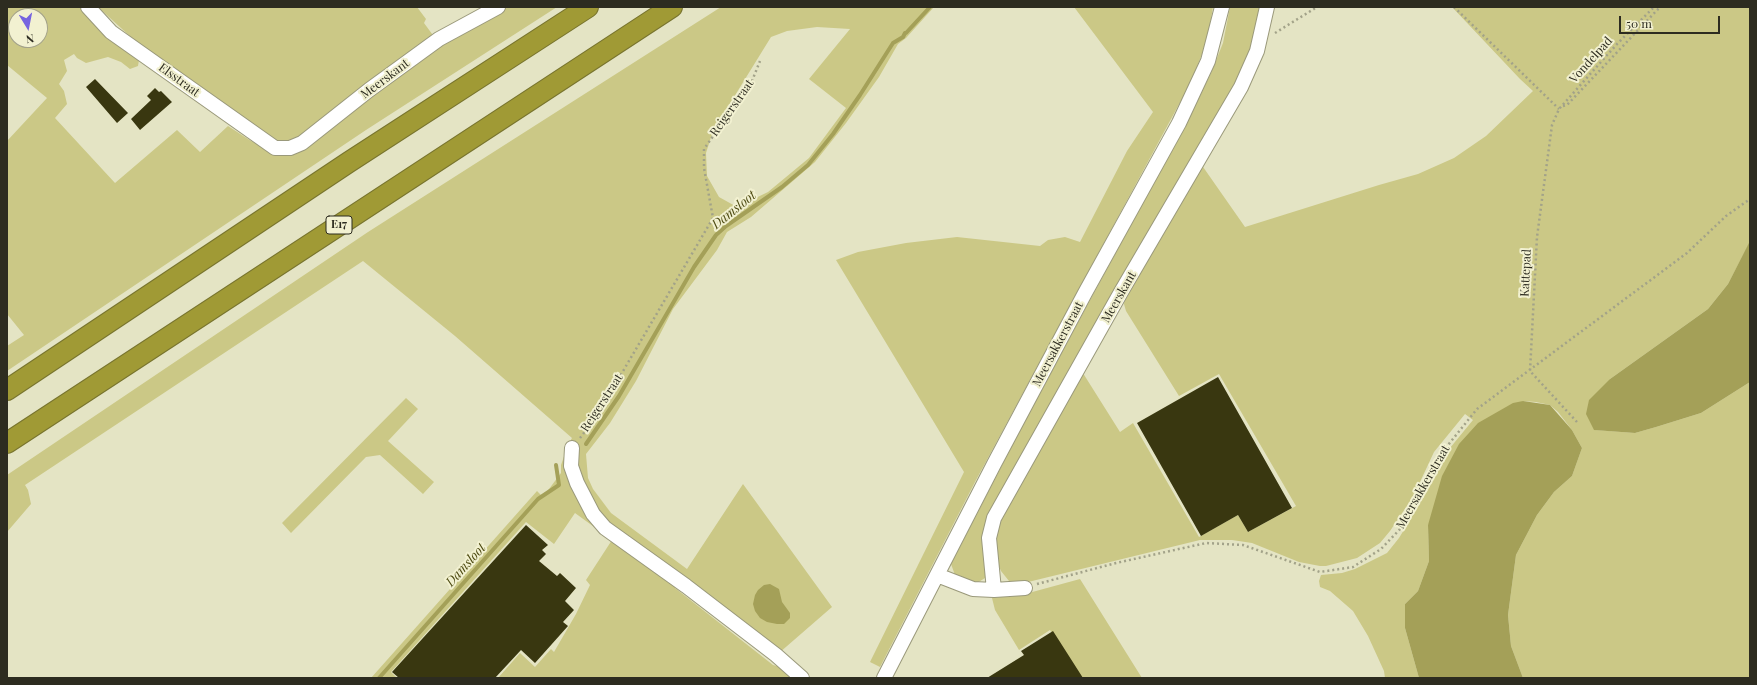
<!DOCTYPE html>
<html>
<head>
<meta charset="utf-8">
<style>
  body { margin:0 }
  #map { position:relative; width:1757px; height:685px; overflow:hidden; background:#e4e4c4; font-family:"Playfair Display",serif }
  canvas { display:block }
  .frame { position:absolute; inset:0; border:8px solid #2d2c20; pointer-events:none }
  .north { position:absolute; left:8px; top:8px; width:40px; height:40px; box-sizing:border-box; background:#f2f1d1; border:1px solid #a3a28a; border-radius:50%; rotate:170deg; font-size:11px; font-weight:700; line-height:16px; text-align:center; color:#2d2c20 }
  .north::after { content:''; display:block; margin:auto; width:14px; height:18px; background:#7664df; clip-path:polygon(50% 0,100% 100%,50% 72%,0 100%) }
  .scale { position:absolute; left:1619px; top:16px; width:101px; height:18px; box-sizing:border-box; border:2px solid #2d2c20; border-top:0; padding-left:5px; font-size:12px; line-height:14px; white-space:nowrap; color:#2d2c20; -webkit-text-stroke:3px #f2f1d1; paint-order:stroke }
</style>
</head>
<body>
<div id="map">
<canvas width="1757" height="685"></canvas>
<div class="frame"></div>
<div class="north">N</div>
<div class="scale">50 m</div>
</div>
<script>
const ctx = document.querySelector('canvas').getContext('2d');
ctx.lineJoin = 'round';
function fill(path, color) {
  ctx.fillStyle = color;
  ctx.fill(path, 'evenodd');
}
function poly(rows) {
  const path = new Path2D();
  for (const r of rows) {
    path.moveTo(r[0], r[1]);
    for (let i = 2; i < r.length; i += 2) path.lineTo(r[i], r[i + 1]);
  }
  return path;
}
function strokePath(path, color, width, dash) {
  ctx.strokeStyle = color;
  ctx.lineWidth = width;
  ctx.lineCap = dash ? 'butt' : 'round';
  ctx.setLineDash(dash || []);
  ctx.stroke(path);
}
function write(font, color, halo, rows, align = 'center') {
  ctx.font = font + ' "Playfair Display",serif';
  ctx.lineWidth = 4;
  ctx.setLineDash([]);
  ctx.textBaseline = 'middle';
  ctx.strokeStyle = halo;
  ctx.fillStyle = color;
  for (const [text, x, y, turn = 0] of rows) {
    ctx.save();
    ctx.translate(x, y);
    ctx.rotate((+turn || 0) * Math.PI / 180);
    ctx.textAlign = isNaN(turn) ? turn : align;
    if (halo) ctx.strokeText(text, 0, 0);
    ctx.fillText(text, 0, 0);
    ctx.restore();
  }
}
const green = poly([
  [7,7,80,7,91,21,139,60,138,66,130,69,121,62,108,57,86,63,77,58,74,54,64,60,67,71,59,84,64,91,67,104,55,118,115,183,177,130,200,152,228,126,251,141,278,153,442,44,507,7,557,7,366,130,7,371,7,346,24,335,7,314,7,141,47,98,7,65],
  [16,16,40,16,40,40,16,40],
  [98,7,417,7,426,19,424,23,435,38,297,140,285,142,274,140,133,39],
  [721,7,934,7,906,38,898,44,879,77,846,123,815,162,751,217,727,232,717,250,673,309,636,381,610,423,586,454,588,478,593,489,611,513,687,569,743,484,832,607,779,653,682,577,675,588,773,665,780,667,792,678,498,678,520,653,535,667,551,649,554,652,576,614,590,585,586,580,612,540,575,513,554,544,526,522,391,672,397,678,371,678,537,491,543,497,561,473,561,465,568,445,572,438,455,336,363,261,25,485,28,490,31,504,7,532,7,475,368,232],
  [817,27,850,29,809,79,846,108,809,158,768,192,737,207,719,197,707,176,706,153,713,131,771,37,787,31],
  [1074,7,1213,7,1210,25,1202,54,1191,82,976,480,880,667,870,662,964,472,836,260,858,252,906,243,957,237,1040,246,1048,240,1065,237,1080,242,1127,151,1153,112],
  [1230,7,1263,7,1251,58,994,510,985,578,977,583,955,575,951,564,1031,409,1190,116,1211,73,1223,43],
  [1452,7,1750,7,1749,244,1728,284,1708,309,1610,379,1595,430,1635,433,1656,427,1701,413,1750,382,1750,678,1523,678,1511,646,1508,615,1516,555,1537,515,1554,492,1572,476,1582,448,1572,430,1558,412,1550,405,1536,402,1523,401,1428,525,1429,561,1418,591,1405,604,1405,628,1419,678,1385,678,1384,671,1368,636,1353,611,1330,591,1320,587,1319,581,1321,575,1342,573,1355,569,1387,553,1399,538,1413,515,1445,454,1473,420,1465,414,1434,452,1413,497,1390,531,1380,543,1357,558,1326,566,1320,566,1299,562,1252,543,1232,540,1200,540,1024,583,1013,583,1009,581,1001,571,998,564,995,527,1081,370,1120,432,1133,423,1199,537,1238,515,1248,532,1296,506,1219,374,1179,396,1126,311,1124,304,1125,295,1201,164,1245,227,1379,185,1418,174,1454,158,1486,136,1533,91,1520,79],
  [406,398,418,409,388,441,434,482,423,494,380,455,366,457,291,533,282,523],
  [1080,579,1142,678,1081,678,1050,630,1019,650,995,610,992,598,1025,594]
]);
const water = poly([
  [1750,241,1750,382,1701,413,1656,427,1635,433,1594,430,1586,414,1589,400,1610,379,1708,309,1728,284],
  [1523,401,1550,405,1572,430,1582,448,1572,476,1554,492,1537,515,1516,555,1508,615,1511,646,1523,678,1419,678,1405,628,1405,604,1418,591,1429,561,1428,525,1442,476,1459,444,1478,423,1513,403],
  [770,584,779,589,782,602,790,613,790,618,784,624,777,624,767,622,760,618,755,611,753,604,755,595,758,590,764,585]
]);
const stream = poly([
  [906,33,930,7],
  [586,444,619,396,694,267,716,235,726,226,782,187,808,165,833,134,860,95,893,43,903,37,905,33],
  [379,678,538,499,559,485,556,465]
]);
const building = poly([
  [95,79,128,113,117,123,86,87],
  [155,88,159,92,161,91,172,102,140,130,131,119,151,100,147,96],
  [1218,377,1292,508,1248,532,1238,515,1201,536,1137,423],
  [526,525,548,545,542,550,546,554,539,561,557,576,560,573,576,588,565,601,574,610,563,622,568,626,535,663,521,650,495,678,399,678,392,672],
  [1053,631,1083,678,987,678,1024,655,1021,651]
]);
const path = poly([
  [1454,7,1559,109],
  [1275,33,1317,7],
  [1563,106,1567,105,1660,7],
  [1577,422,1530,371,1537,237,1552,125,1559,109,1617,44,1654,7],
  [580,438,596,417,713,218,704,168,704,149,752,81,760,61],
  [1037,584,1116,563,1206,543,1243,545,1320,572,1353,567,1381,549,1403,526,1440,455,1477,409,1687,253,1726,216,1750,199]
]);
const minor = poly([
  [88,7,111,32,275,148,290,148,302,143,369,90,439,39,498,7],
  [572,448,571,466,577,483,593,514,605,528,686,586,776,655,802,678],
  [937,575,973,589,994,590,1025,588],
  [994,590,989,538,994,518,1121,292,1241,87,1257,51,1267,7],
  [884,678,994,464,1085,293,1179,123,1208,61,1222,7]
]);
const highway = poly([
  [7,390,349,162,588,7],
  [7,443,672,7]
]);
const shields = [
  [339,225,26]
];
const shieldNames = [
  ["E17",339,225]
];
const streetNames = [
  ["Vondelpad",1591,60,-48],
  ["Meerskant",385,79,-37],
  ["Elsstraat",179,80,36],
  ["Reigerstraat",732,108,-55],
  ["Kattepad",1526,273,-87],
  ["Meerskant",1119,297,-60],
  ["Meersakkerstraat",1058,344,-62],
  ["Reigerstraat",602,403,-57],
  ["Meersakkerstraat",1423,487,-60]
];
const waterNames = [
  ["Damsloot",734,210,-39],
  ["Damsloot",466,565,-48]
];
fill(green, '#cbc886');
fill(water, '#a4a058');
strokePath(stream, '#a4a058', 4);
fill(building, '#393710');
strokePath(minor, '#9a997b', 16);
strokePath(highway, '#78742e', 22);
strokePath(path, '#a2a289', 2.5, [2, 3]);
strokePath(minor, '#fff', 14);
strokePath(highway, '#a09a35', 20);
for (const [x, y, w] of shields) {
  const box = new Path2D();
  box.roundRect(x - w / 2, y - 9, w, 18, 3);
  ctx.fillStyle = '#f2f1d1';
  ctx.fill(box);
  strokePath(box, '#2d2c20', 1);
}
write('bold 11px', '#2d2c20', null, shieldNames);
write('12px', '#2d2c20', '#f2f1d1', streetNames);
write('italic 13px', '#4d4a11', '#f2f1d1', waterNames);
</script>
</body>
</html>
